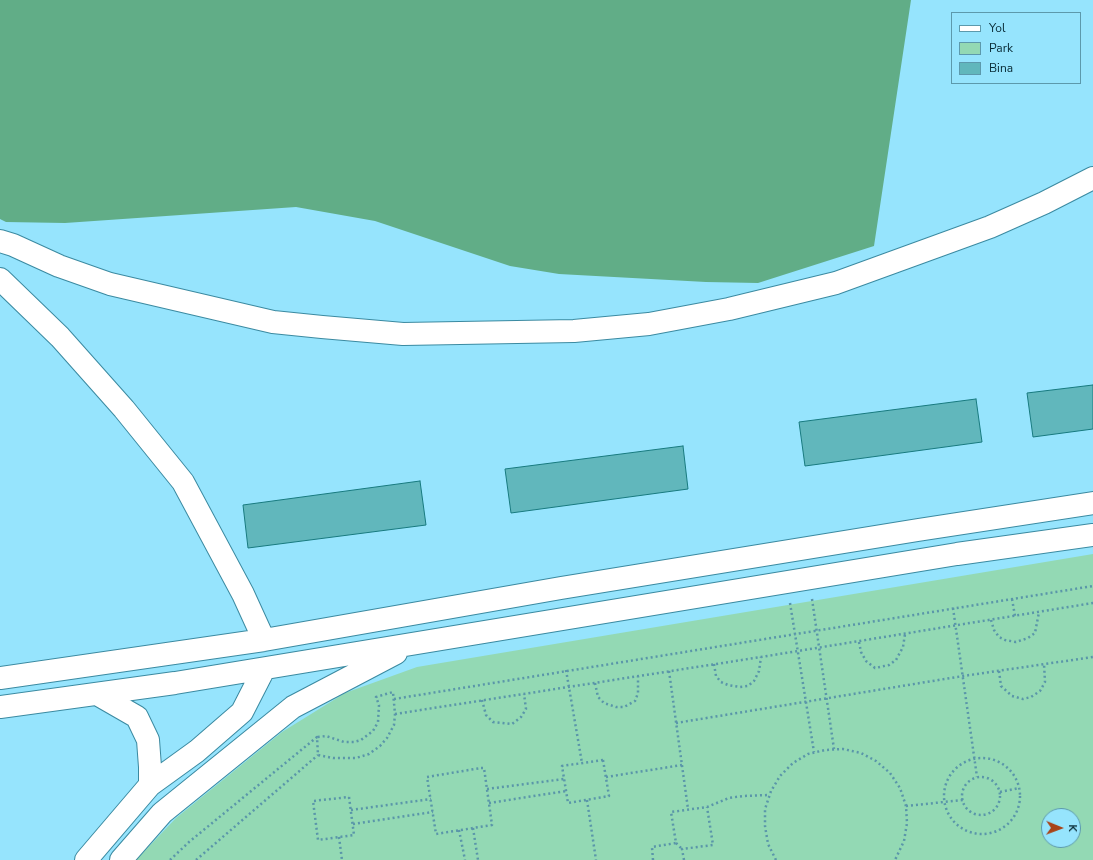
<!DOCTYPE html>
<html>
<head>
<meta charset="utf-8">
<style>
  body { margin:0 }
  #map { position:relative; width:1093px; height:860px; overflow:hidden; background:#96e4fd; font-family:"Nunito Sans",sans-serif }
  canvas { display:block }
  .legend { position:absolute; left:951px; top:12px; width:130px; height:72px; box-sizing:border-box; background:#96e4fd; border:1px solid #5c99ac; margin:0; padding:5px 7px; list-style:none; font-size:12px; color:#062832 }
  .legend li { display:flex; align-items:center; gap:8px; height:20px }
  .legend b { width:20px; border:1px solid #5c99ac }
  .north { position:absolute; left:1041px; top:808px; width:40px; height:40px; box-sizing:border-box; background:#96e4fd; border:1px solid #5c99ac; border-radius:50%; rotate:91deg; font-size:11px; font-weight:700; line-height:16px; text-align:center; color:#062832 }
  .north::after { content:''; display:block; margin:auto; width:14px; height:18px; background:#a84318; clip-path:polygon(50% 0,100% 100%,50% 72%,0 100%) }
</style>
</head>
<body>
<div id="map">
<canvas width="1093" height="860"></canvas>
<ul class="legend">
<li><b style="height:5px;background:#fff"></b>Yol</li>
<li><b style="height:11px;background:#93d9b4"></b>Park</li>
<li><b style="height:11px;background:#61b7bc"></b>Bina</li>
</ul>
<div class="north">K</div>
</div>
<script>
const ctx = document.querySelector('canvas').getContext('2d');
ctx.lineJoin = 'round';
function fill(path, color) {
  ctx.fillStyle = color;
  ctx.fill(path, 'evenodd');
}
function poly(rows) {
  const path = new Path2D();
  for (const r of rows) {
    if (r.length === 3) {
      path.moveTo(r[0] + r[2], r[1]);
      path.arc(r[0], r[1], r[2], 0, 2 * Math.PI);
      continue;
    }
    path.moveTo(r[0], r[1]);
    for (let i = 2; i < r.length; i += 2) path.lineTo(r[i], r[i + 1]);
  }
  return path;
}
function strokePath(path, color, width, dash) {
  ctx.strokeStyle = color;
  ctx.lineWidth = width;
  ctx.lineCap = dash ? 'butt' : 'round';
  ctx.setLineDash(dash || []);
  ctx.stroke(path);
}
const green = poly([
  [1093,554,1093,860,136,860,176,818,282,732,345,693,417,667],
  [1049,816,1073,816,1073,840,1049,840]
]);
const forest = poly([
  [0,0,911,0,874,246,758,283,706,282,559,274,510,266,375,221,296,207,65,223,6,222,0,219]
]);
const building = poly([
  [1093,385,1093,429,1033,437,1027,393,1093,385],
  [976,399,982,442,805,466,799,422,976,399],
  [683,446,688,489,511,513,505,469,683,446],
  [420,481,426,525,248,548,243,505,420,481]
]);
const path = poly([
  [812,599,834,749],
  [1012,599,1015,616],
  [790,603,814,752],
  [953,608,977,777],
  [991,620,994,630,999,637,1005,640,1016,642,1028,638,1035,633,1039,612],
  [859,642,861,652,866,661,875,668,889,665,896,660,903,647,905,634],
  [714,664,716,676,721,682,728,685,740,687,748,686,754,681,759,671,761,657],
  [566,670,582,763],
  [669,671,688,809],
  [999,671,1001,686,1012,696,1023,699,1031,697,1040,691,1045,682,1044,664],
  [595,683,598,697,604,703,616,707,624,707,635,701,638,693,638,676],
  [394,699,1093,586],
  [482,700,486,715,493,722,512,724,521,717,526,709,524,694],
  [395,714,761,657,1093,603],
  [676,723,963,676,1093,657],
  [982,796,38],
  [603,760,609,796,568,803,562,766,603,760],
  [481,768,484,768,492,825,436,834,427,777,481,768],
  [981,796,19],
  [606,777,682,765],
  [487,789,564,779],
  [1000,792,1019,788],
  [349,797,354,835,318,840,313,801,349,797],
  [587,800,596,860],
  [489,803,566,791],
  [906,806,963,800],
  [351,810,431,799],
  [353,824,433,812],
  [473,828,478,860],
  [459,830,465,860],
  [339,837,342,860],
  [676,843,682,849],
  [170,860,189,842,317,737,318,755,333,758,356,758,369,754,380,746,387,738,394,725,395,714,393,692,376,697,379,705,378,722,373,731,361,740,354,742,344,742,326,736,317,737],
  [196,860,318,755],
  [653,860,652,847,676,843,671,812,707,807,729,798,743,796,769,795],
  [684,860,682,849,713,845,707,807],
  [776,860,768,844,765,826,765,809,771,791,780,776,793,763,808,754,825,750,843,749,861,753,876,761,890,773,900,788,906,806,907,823,904,841,895,860]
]);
const minor = poly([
  [0,241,13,245,59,266,110,284,273,322,322,327,403,334,574,331,649,324,729,309,836,283,990,227,1044,203,1093,178],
  [0,279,60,337,124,409,183,482,243,594,264,640],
  [0,678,264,640,561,588,918,530,1093,503],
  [97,694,137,717,148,740,150,767,150,785],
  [0,707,175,683,957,554,1093,535],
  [86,860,150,785,197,751,242,712,264,669],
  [121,860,162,813,293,707,396,653]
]);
fill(green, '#93d9b4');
fill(forest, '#61ad87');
fill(building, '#61b7bc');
strokePath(building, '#187a7f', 1);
strokePath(minor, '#3b8aa1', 24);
strokePath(path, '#5a96a9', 2.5, [2, 3]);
strokePath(minor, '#fff', 22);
</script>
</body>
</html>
